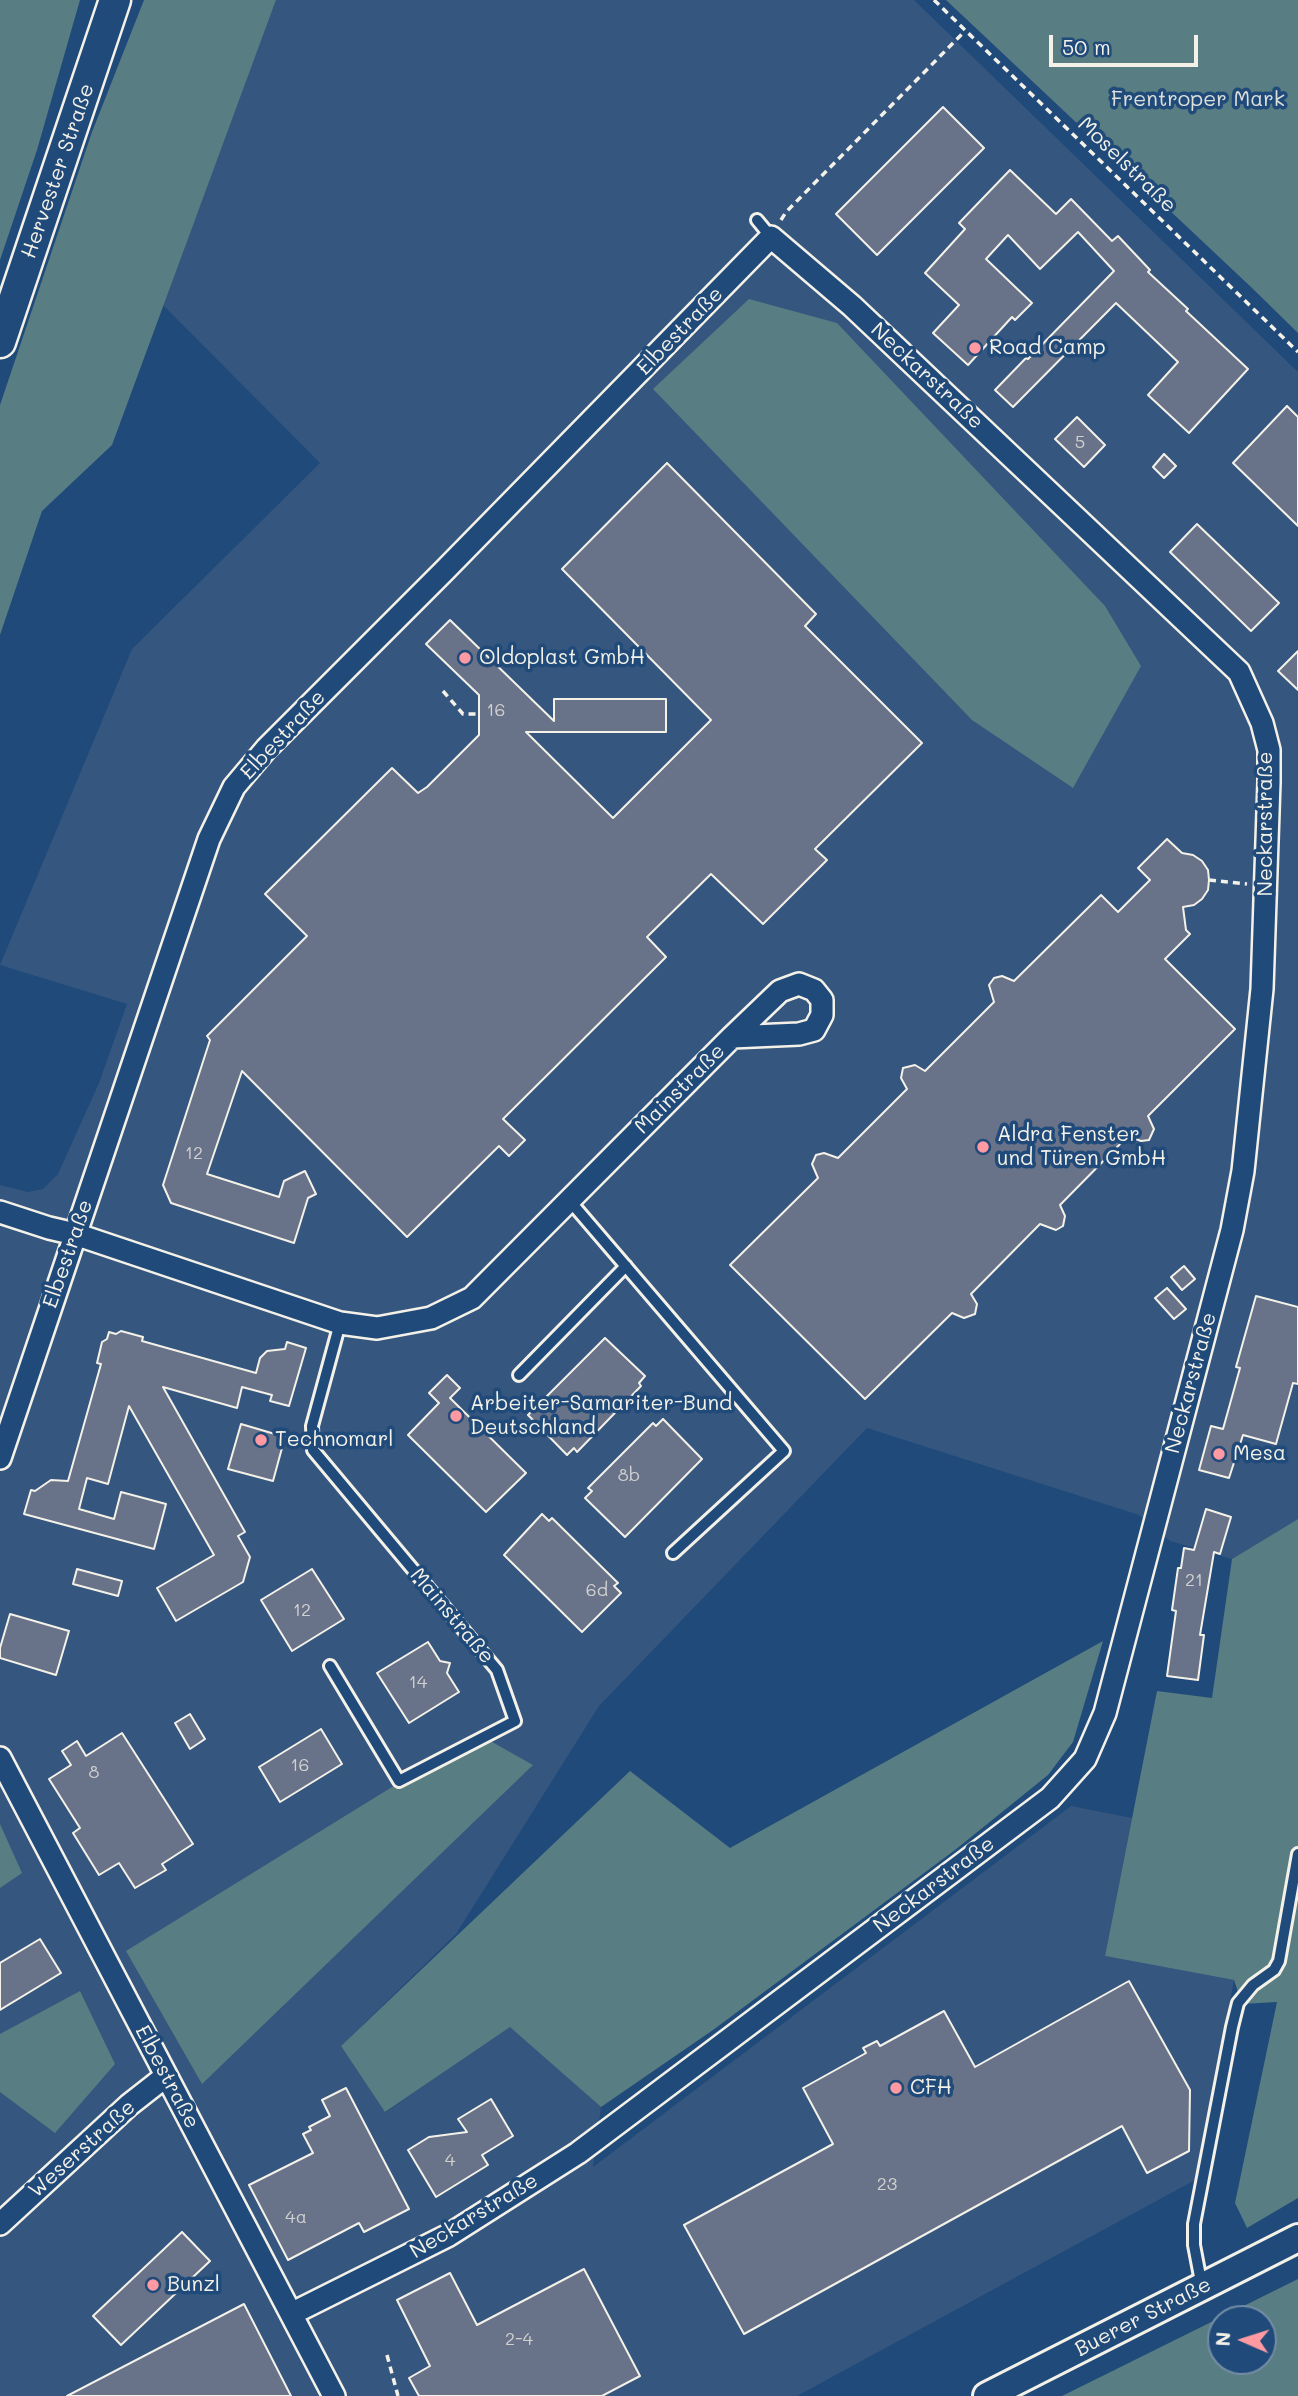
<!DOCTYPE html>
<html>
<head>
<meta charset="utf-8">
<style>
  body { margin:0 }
  #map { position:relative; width:1298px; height:2396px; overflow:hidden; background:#1f4a7a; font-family:Mali,sans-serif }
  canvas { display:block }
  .north { position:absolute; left:1207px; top:2305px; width:70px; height:70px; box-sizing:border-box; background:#1f4a7a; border:2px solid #748da6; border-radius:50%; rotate:273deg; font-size:19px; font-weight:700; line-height:28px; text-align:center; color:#f4f1e8 }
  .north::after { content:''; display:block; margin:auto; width:24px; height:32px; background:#ff9aa2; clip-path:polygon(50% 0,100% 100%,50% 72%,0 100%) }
  .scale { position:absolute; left:1049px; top:35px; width:149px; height:32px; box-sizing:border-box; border:4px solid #f4f1e8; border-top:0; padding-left:9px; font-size:21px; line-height:24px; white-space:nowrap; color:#f4f1e8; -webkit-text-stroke:5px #1f4a7a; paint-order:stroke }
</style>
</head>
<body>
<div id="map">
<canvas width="1298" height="2396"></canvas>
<div class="north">N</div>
<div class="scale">50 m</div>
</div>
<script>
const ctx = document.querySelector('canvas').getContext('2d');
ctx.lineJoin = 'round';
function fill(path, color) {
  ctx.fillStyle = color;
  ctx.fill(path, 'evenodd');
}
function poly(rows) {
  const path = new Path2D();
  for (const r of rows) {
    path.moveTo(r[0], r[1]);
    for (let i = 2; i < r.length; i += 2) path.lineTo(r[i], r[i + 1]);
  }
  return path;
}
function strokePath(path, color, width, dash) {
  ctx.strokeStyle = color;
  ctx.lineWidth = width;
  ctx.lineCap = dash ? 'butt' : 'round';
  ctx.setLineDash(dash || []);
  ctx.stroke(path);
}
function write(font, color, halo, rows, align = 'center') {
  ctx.font = font + ' Mali,sans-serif';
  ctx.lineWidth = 7;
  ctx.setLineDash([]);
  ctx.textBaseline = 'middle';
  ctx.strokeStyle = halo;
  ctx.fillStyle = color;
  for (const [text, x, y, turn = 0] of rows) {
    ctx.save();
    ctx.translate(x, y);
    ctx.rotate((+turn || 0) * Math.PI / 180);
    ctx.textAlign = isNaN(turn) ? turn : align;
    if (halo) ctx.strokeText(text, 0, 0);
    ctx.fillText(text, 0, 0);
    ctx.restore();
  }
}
const built = poly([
  [276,0,914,0,1298,372,1298,1519,1232,1559,1170,1541,1139,1515,867,1428,599,1706,456,1934,341,2046,386,2112,510,2026,601,2107,593,2167,1071,1806,1132,1818,1105,1956,1234,1980,1197,2179,797,2396,0,2396,0,1185,28,1192,43,1189,58,1174,99,1083,127,1004,0,965,132,649,320,463,163,305]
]);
const green = poly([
  [0,0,80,0,37,150,0,260],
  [144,0,276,0,112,445,42,511,0,635,0,405,92,132],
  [946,0,1298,0,1298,333,1252,288],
  [749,299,837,323,1105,606,1141,666,1073,788,972,720,653,389],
  [1298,1519,1298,2198,1247,2228,1235,2203,1277,2002,1242,2004,1234,1980,1105,1956,1157,1691,1212,1698,1232,1559],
  [1103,1641,1073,1742,1048,1775,955,1850,713,2030,601,2107,510,2027,385,2112,341,2046,630,1771,730,1848],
  [478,1734,533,1765,202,2084,126,1951],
  [0,1824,22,1873,0,1888],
  [80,1991,115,2064,55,2133,0,2092,0,2034],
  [1298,2279,1298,2396,1062,2396],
  [1221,2319,1263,2319,1263,2361,1221,2361]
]);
const building = poly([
  [943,107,984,148,877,255,836,214,943,107],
  [1010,170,1056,214,1071,199,1112,241,1118,236,1150,270,1148,272,1188,309,1186,311,1248,369,1189,433,1148,395,1178,362,1116,303,1013,407,995,390,1026,358,1028,359,1114,271,1078,232,1040,269,1008,235,986,259,1032,303,1015,320,1012,317,968,365,933,333,959,305,925,273,965,229,959,223,1010,170],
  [1287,406,1298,417,1298,526,1233,463,1287,406],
  [1077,417,1105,445,1084,467,1055,439,1077,417],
  [1164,454,1176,466,1164,478,1153,467,1164,454],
  [667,463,816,614,805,626,922,743,815,849,827,860,763,924,711,874,647,937,666,957,503,1119,525,1140,509,1156,499,1146,407,1237,242,1071,207,1174,279,1197,284,1181,305,1171,316,1194,308,1198,294,1243,171,1203,163,1185,210,1040,207,1036,307,936,265,894,392,768,418,793,427,787,479,735,479,695,426,644,450,620,554,721,554,699,666,699,666,732,526,732,613,818,711,720,562,569,667,463],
  [1197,524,1279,603,1251,631,1170,552,1197,524],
  [1298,651,1298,690,1278,671,1298,651],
  [1167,839,1182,853,1193,855,1202,861,1208,870,1209,880,1208,890,1202,899,1194,905,1183,907,1186,930,1190,934,1165,959,1235,1029,1148,1116,1154,1129,1149,1140,1141,1141,1128,1136,1060,1205,1065,1216,1063,1226,1056,1230,1040,1224,971,1294,977,1304,975,1314,964,1318,952,1313,865,1399,730,1265,818,1178,812,1164,816,1155,824,1153,838,1158,907,1089,901,1078,903,1068,915,1065,925,1071,994,1002,989,985,994,978,1002,976,1014,981,1101,895,1118,912,1150,880,1138,868,1167,839],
  [1184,1266,1195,1279,1182,1290,1171,1277,1184,1266],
  [1167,1288,1186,1309,1174,1319,1155,1298,1167,1288],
  [1256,1296,1298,1307,1298,1384,1293,1383,1276,1444,1243,1435,1229,1478,1199,1470,1211,1426,1223,1429,1240,1368,1236,1367,1256,1296],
  [121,1331,143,1337,142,1341,256,1373,260,1358,267,1351,285,1349,287,1342,306,1348,289,1406,270,1401,272,1395,242,1387,237,1408,163,1387,245,1532,238,1536,250,1557,243,1582,176,1621,157,1588,214,1555,129,1406,108,1484,87,1478,79,1509,114,1519,121,1492,166,1504,154,1549,24,1514,31,1490,35,1491,51,1480,68,1481,101,1364,97,1363,102,1342,107,1339,109,1332,116,1334,121,1331],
  [605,1338,645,1376,639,1383,641,1386,610,1418,577,1452,574,1448,567,1455,528,1415,605,1338],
  [447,1375,460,1388,450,1398,526,1473,486,1512,408,1435,439,1403,429,1393,447,1375],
  [663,1419,702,1459,625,1537,585,1498,592,1491,588,1488,653,1423,656,1426,663,1419],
  [241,1424,285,1437,273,1481,228,1469,241,1424],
  [1206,1509,1231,1517,1220,1554,1214,1552,1200,1635,1204,1635,1198,1680,1167,1676,1176,1611,1172,1610,1178,1568,1181,1568,1184,1548,1194,1550,1206,1509],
  [542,1514,549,1521,552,1518,618,1583,614,1586,621,1593,582,1632,504,1555,542,1514],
  [77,1569,122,1581,118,1596,73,1584,77,1569],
  [312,1569,344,1619,292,1651,261,1600,312,1569],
  [10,1614,69,1631,56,1675,0,1658,0,1648,10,1614],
  [428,1642,440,1661,450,1663,447,1673,459,1692,409,1723,377,1673,428,1642],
  [190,1714,205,1739,190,1749,175,1723,190,1714],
  [321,1729,342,1764,280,1802,259,1767,321,1729],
  [122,1733,193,1844,162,1864,166,1870,135,1888,119,1863,99,1875,73,1833,80,1828,49,1779,71,1765,62,1751,77,1741,86,1756,122,1733],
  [40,1939,61,1973,0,2010,0,1963,40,1939],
  [1129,1981,1190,2090,1189,2151,1147,2173,1122,2126,744,2334,684,2225,833,2144,803,2088,866,2053,863,2048,877,2041,880,2046,944,2011,975,2067,1129,1981],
  [346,2088,409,2209,364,2232,359,2223,288,2260,249,2185,313,2153,303,2134,311,2130,309,2127,330,2116,322,2100,346,2088],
  [491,2099,513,2136,482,2155,488,2165,436,2197,408,2150,429,2137,467,2132,458,2119,491,2099],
  [182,2232,210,2261,121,2345,93,2316,182,2232],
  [584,2269,640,2376,602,2396,419,2396,409,2378,430,2366,397,2300,450,2273,477,2325,584,2269],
  [244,2304,291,2396,67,2396,244,2304]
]);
const path = poly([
  [934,0,1298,352],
  [781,220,786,212,965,31],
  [443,691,463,714,479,714],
  [1209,880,1247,884],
  [387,2355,398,2396]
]);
const service = poly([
  [757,220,771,237],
  [569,1200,784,1451,673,1553],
  [519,1375,626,1266],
  [330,1666,399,1781,515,1721,497,1670,313,1450,312,1426,340,1323],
  [1202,2287,1194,2245,1194,2224,1232,2027,1238,2003,1253,1985,1274,1970,1279,1961,1298,1854]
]);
const minor = poly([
  [0,1212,49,1228,75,1234,340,1323,377,1328,431,1318,472,1298,732,1037,780,991,799,984,814,990,822,1000,822,1015,814,1030,799,1034,732,1037],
  [0,1458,209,839,234,787,266,749,444,571,771,237,852,306,1239,672,1262,723,1269,750,1269,782,1262,989,1243,1171,1232,1230,1105,1713,1085,1759,1050,1798,578,2153,449,2235,291,2314],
  [0,1758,334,2396],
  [0,2224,129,2105,166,2076]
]);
const tertiary = poly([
  [987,2396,1298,2238]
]);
const secondary = poly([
  [0,342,115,0]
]);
const markers = [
  [975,348,7,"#ff9aa2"],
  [465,658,7,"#ff9aa2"],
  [983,1147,7,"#ff9aa2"],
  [456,1416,7,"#ff9aa2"],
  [261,1440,7,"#ff9aa2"],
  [1219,1454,7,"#ff9aa2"],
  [896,2088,7,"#ff9aa2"],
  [153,2285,7,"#ff9aa2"]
];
const numberNames = [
  ["5",1080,442],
  ["16",496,710],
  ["12",194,1153],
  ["8b",629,1475],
  ["21",1194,1580],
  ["6d",597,1590],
  ["12",302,1610],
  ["14",418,1682],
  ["16",300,1765],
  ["8",94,1772],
  ["4",450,2160],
  ["23",887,2184],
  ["4a",296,2217],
  ["2-4",519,2339]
];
const parkNames = [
  ["Frentroper Mark",1198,100]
];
const streetNames = [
  ["Moselstraße",1127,165,44],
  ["Hervester Straße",58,171,-71],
  ["Elbestraße",680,331,-46],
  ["Neckarstraße",927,376,43],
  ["Elbestraße",283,735,-47],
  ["Neckarstraße",1266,824,-90],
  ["Mainstraße",680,1089,-45],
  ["Elbestraße",68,1254,-71],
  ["Neckarstraße",1191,1383,-75],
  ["Mainstraße",452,1616,50],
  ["Neckarstraße",934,1885,-37],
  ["Elbestraße",167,2077,62],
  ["Weserstraße",82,2149,-42],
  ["Neckarstraße",474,2216,-31],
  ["Buerer Straße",1143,2317,-27]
];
const poiNames = [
  ["Road Camp",989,348],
  ["Oldoplast GmbH",479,658],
  ["Aldra Fenster",997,1135],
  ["und Türen GmbH",997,1159],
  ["Arbeiter-Samariter-Bund",470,1404],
  ["Deutschland",470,1428],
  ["Technomarl",275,1440],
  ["Mesa",1233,1454],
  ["CFH",910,2088],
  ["Bunzl",167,2285]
];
fill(built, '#35567e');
fill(green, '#587d82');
fill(building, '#687288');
strokePath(building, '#f4f1e8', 2);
strokePath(service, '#f4f1e8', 16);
strokePath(minor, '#f4f1e8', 26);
strokePath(tertiary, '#f4f1e8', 32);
strokePath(secondary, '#f4f1e8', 35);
strokePath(path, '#f4f1e8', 3.5, [7, 5]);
strokePath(service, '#1f4a7a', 10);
strokePath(minor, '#1f4a7a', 21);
strokePath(tertiary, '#1f4a7a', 26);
strokePath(secondary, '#1f4a7a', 30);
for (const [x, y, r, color] of markers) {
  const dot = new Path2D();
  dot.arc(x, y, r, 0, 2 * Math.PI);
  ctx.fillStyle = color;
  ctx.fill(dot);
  strokePath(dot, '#1f4a7a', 2.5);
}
write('18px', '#d1d1d0', null, numberNames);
write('21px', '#dde0d9', '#1f4a7a', parkNames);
write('21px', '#f4f1e8', '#1f4a7a', streetNames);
write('21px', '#f4f1e8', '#1f4a7a', poiNames, 'left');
</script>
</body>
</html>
